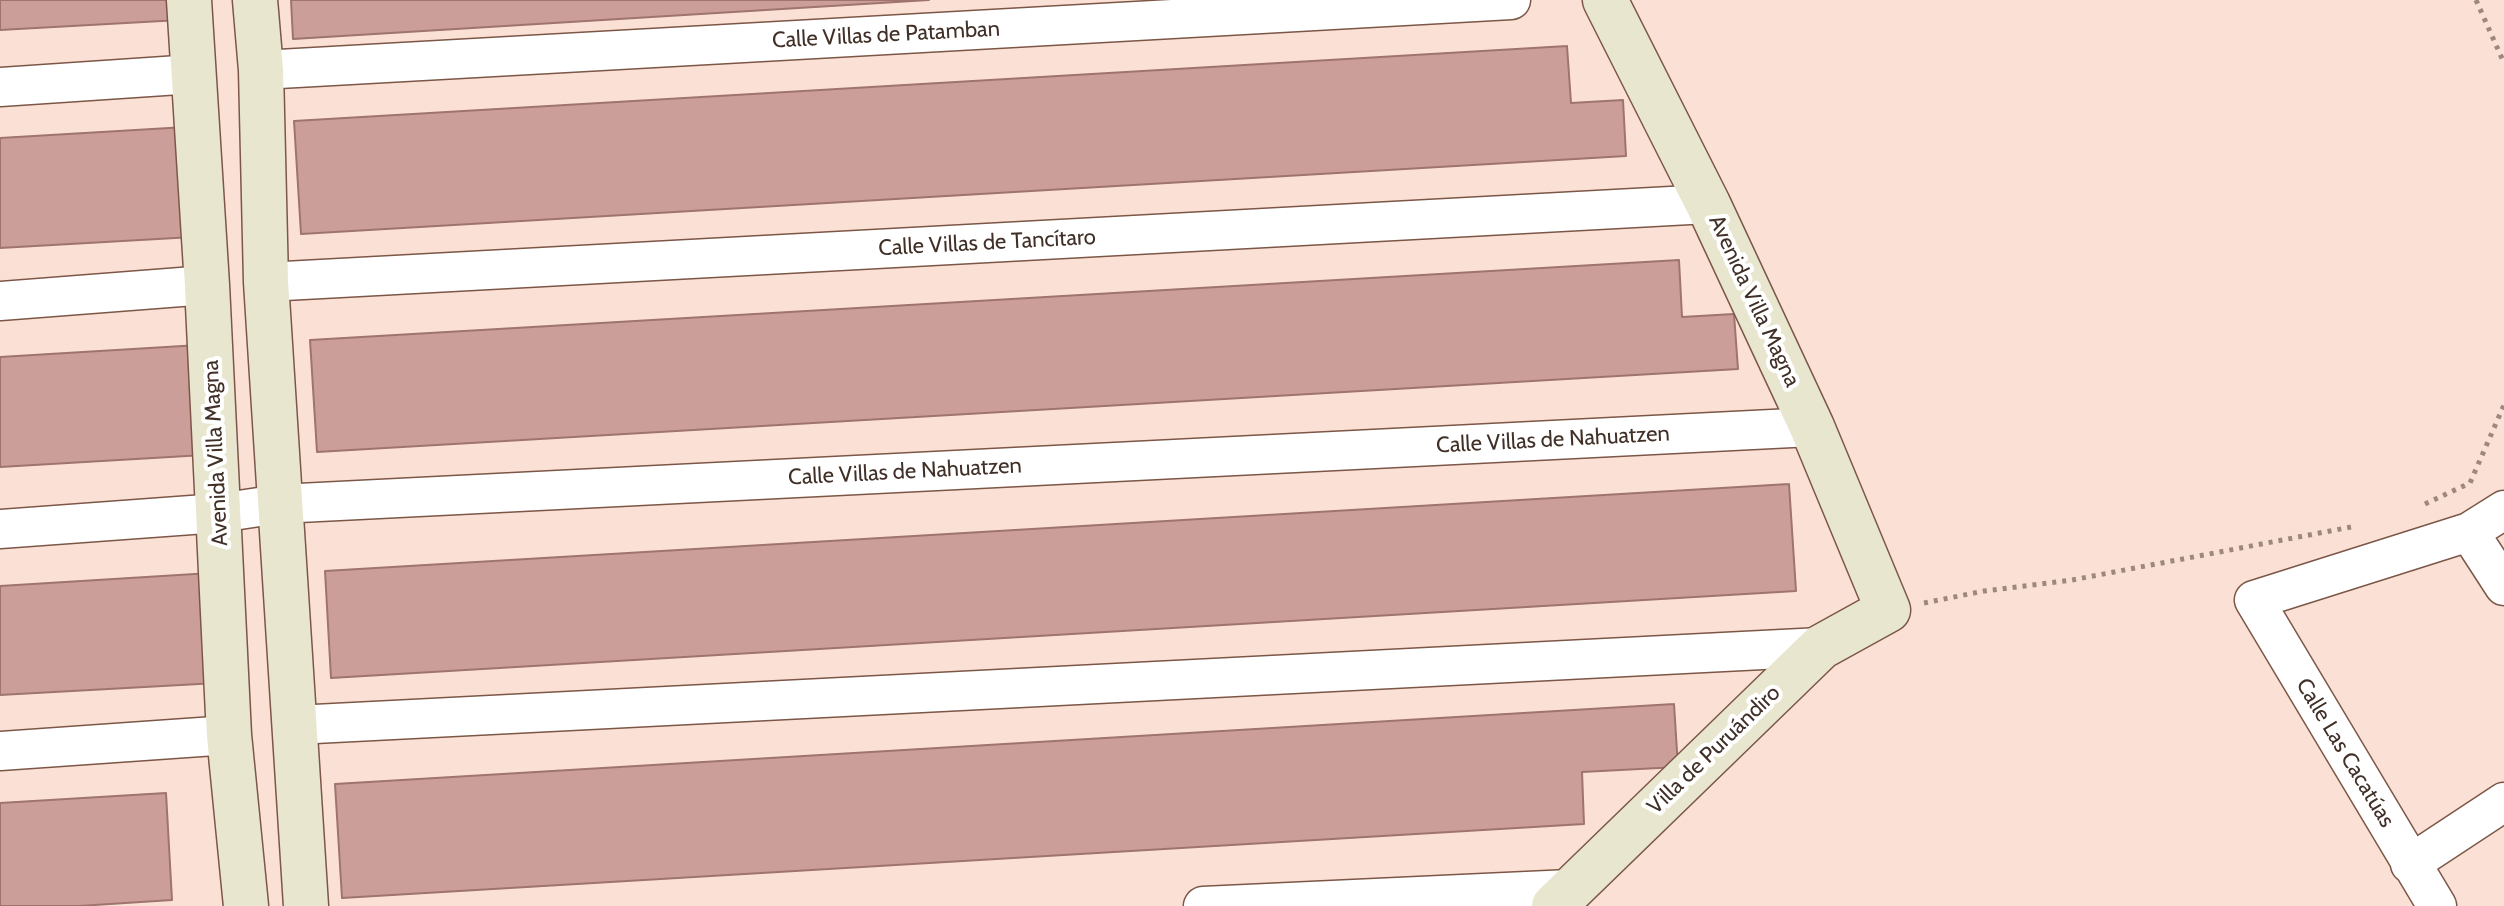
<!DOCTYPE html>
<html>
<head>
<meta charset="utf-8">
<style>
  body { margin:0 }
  canvas { display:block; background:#fbe1d5 }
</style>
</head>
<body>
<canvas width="2504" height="906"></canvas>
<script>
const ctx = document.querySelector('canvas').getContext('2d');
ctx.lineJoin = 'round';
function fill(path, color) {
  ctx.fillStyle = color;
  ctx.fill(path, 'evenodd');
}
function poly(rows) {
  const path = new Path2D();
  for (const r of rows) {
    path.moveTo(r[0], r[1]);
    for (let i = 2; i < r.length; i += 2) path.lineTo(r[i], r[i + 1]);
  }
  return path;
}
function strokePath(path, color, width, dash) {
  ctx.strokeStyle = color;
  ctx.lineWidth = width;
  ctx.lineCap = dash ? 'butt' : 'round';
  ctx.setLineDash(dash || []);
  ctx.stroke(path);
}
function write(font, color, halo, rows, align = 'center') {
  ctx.font = font + ' Cabin,sans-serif';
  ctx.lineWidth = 8;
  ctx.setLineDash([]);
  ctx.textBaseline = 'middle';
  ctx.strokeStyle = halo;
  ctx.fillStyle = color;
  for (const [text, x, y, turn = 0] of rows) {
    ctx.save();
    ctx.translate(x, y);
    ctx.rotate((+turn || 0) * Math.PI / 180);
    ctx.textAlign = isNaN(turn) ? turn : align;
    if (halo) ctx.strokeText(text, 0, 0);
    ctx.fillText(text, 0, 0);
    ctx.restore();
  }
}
const building = poly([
  [0,0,179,0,180,20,0,30,0,0],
  [291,0,929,0,293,39,291,0],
  [1567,46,1571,103,1623,100,1626,156,301,234,294,121,1567,46],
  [186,127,193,237,0,248,0,138,186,127],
  [1679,260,1682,317,1734,314,1738,369,317,452,310,340,1679,260],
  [199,345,204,455,0,467,0,357,199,345],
  [1789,484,1796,591,331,678,325,571,1789,484],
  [211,573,217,683,0,695,0,586,211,573],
  [1674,704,1678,767,1582,772,1584,824,342,898,335,784,1674,704],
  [166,793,172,900,79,906,0,906,0,803,166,793]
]);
const path = poly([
  [2476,0,2504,63],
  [2425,504,2470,483,2504,405],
  [1924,603,1984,591,2072,580,2351,527]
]);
const street = poly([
  [261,70,1511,0],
  [0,87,194,74],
  [266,282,1708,204],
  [0,301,207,285],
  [0,529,219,513,279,504,1812,427],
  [2469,532,2504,586],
  [295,725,1821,647],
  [0,751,229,735],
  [2410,864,2504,802],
  [1203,906,1570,889],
  [2437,906,2254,600,2469,532,2504,510]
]);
const secondary = poly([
  [189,0,207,285,229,735,246,906],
  [255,0,261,70,266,282,306,906],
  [1554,906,1821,647,1888,610,1812,427,1708,204,1605,0]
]);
const streetNames = [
  ["Calle Villas de Patamban",886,35,-3],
  ["Calle Villas de Tancítaro",987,243,-3],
  ["Avenida Villa Magna",1754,301,65],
  ["Calle Villas de Nahuatzen",1553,440,-3],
  ["Avenida Villa Magna",216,453,-93],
  ["Calle Villas de Nahuatzen",905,472,-3],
  ["Villa de Puruándiro",1714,750,-44],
  ["Calle Las Cacatúas",2345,753,59]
];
fill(building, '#cc9e99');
strokePath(building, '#9f746f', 2);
strokePath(street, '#7c5747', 41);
strokePath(secondary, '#7c5747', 47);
strokePath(path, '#9d887e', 5, [4, 6]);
strokePath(street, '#fff', 38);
strokePath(secondary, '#e8e6cf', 44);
write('22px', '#413028', '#fff', streetNames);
</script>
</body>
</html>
